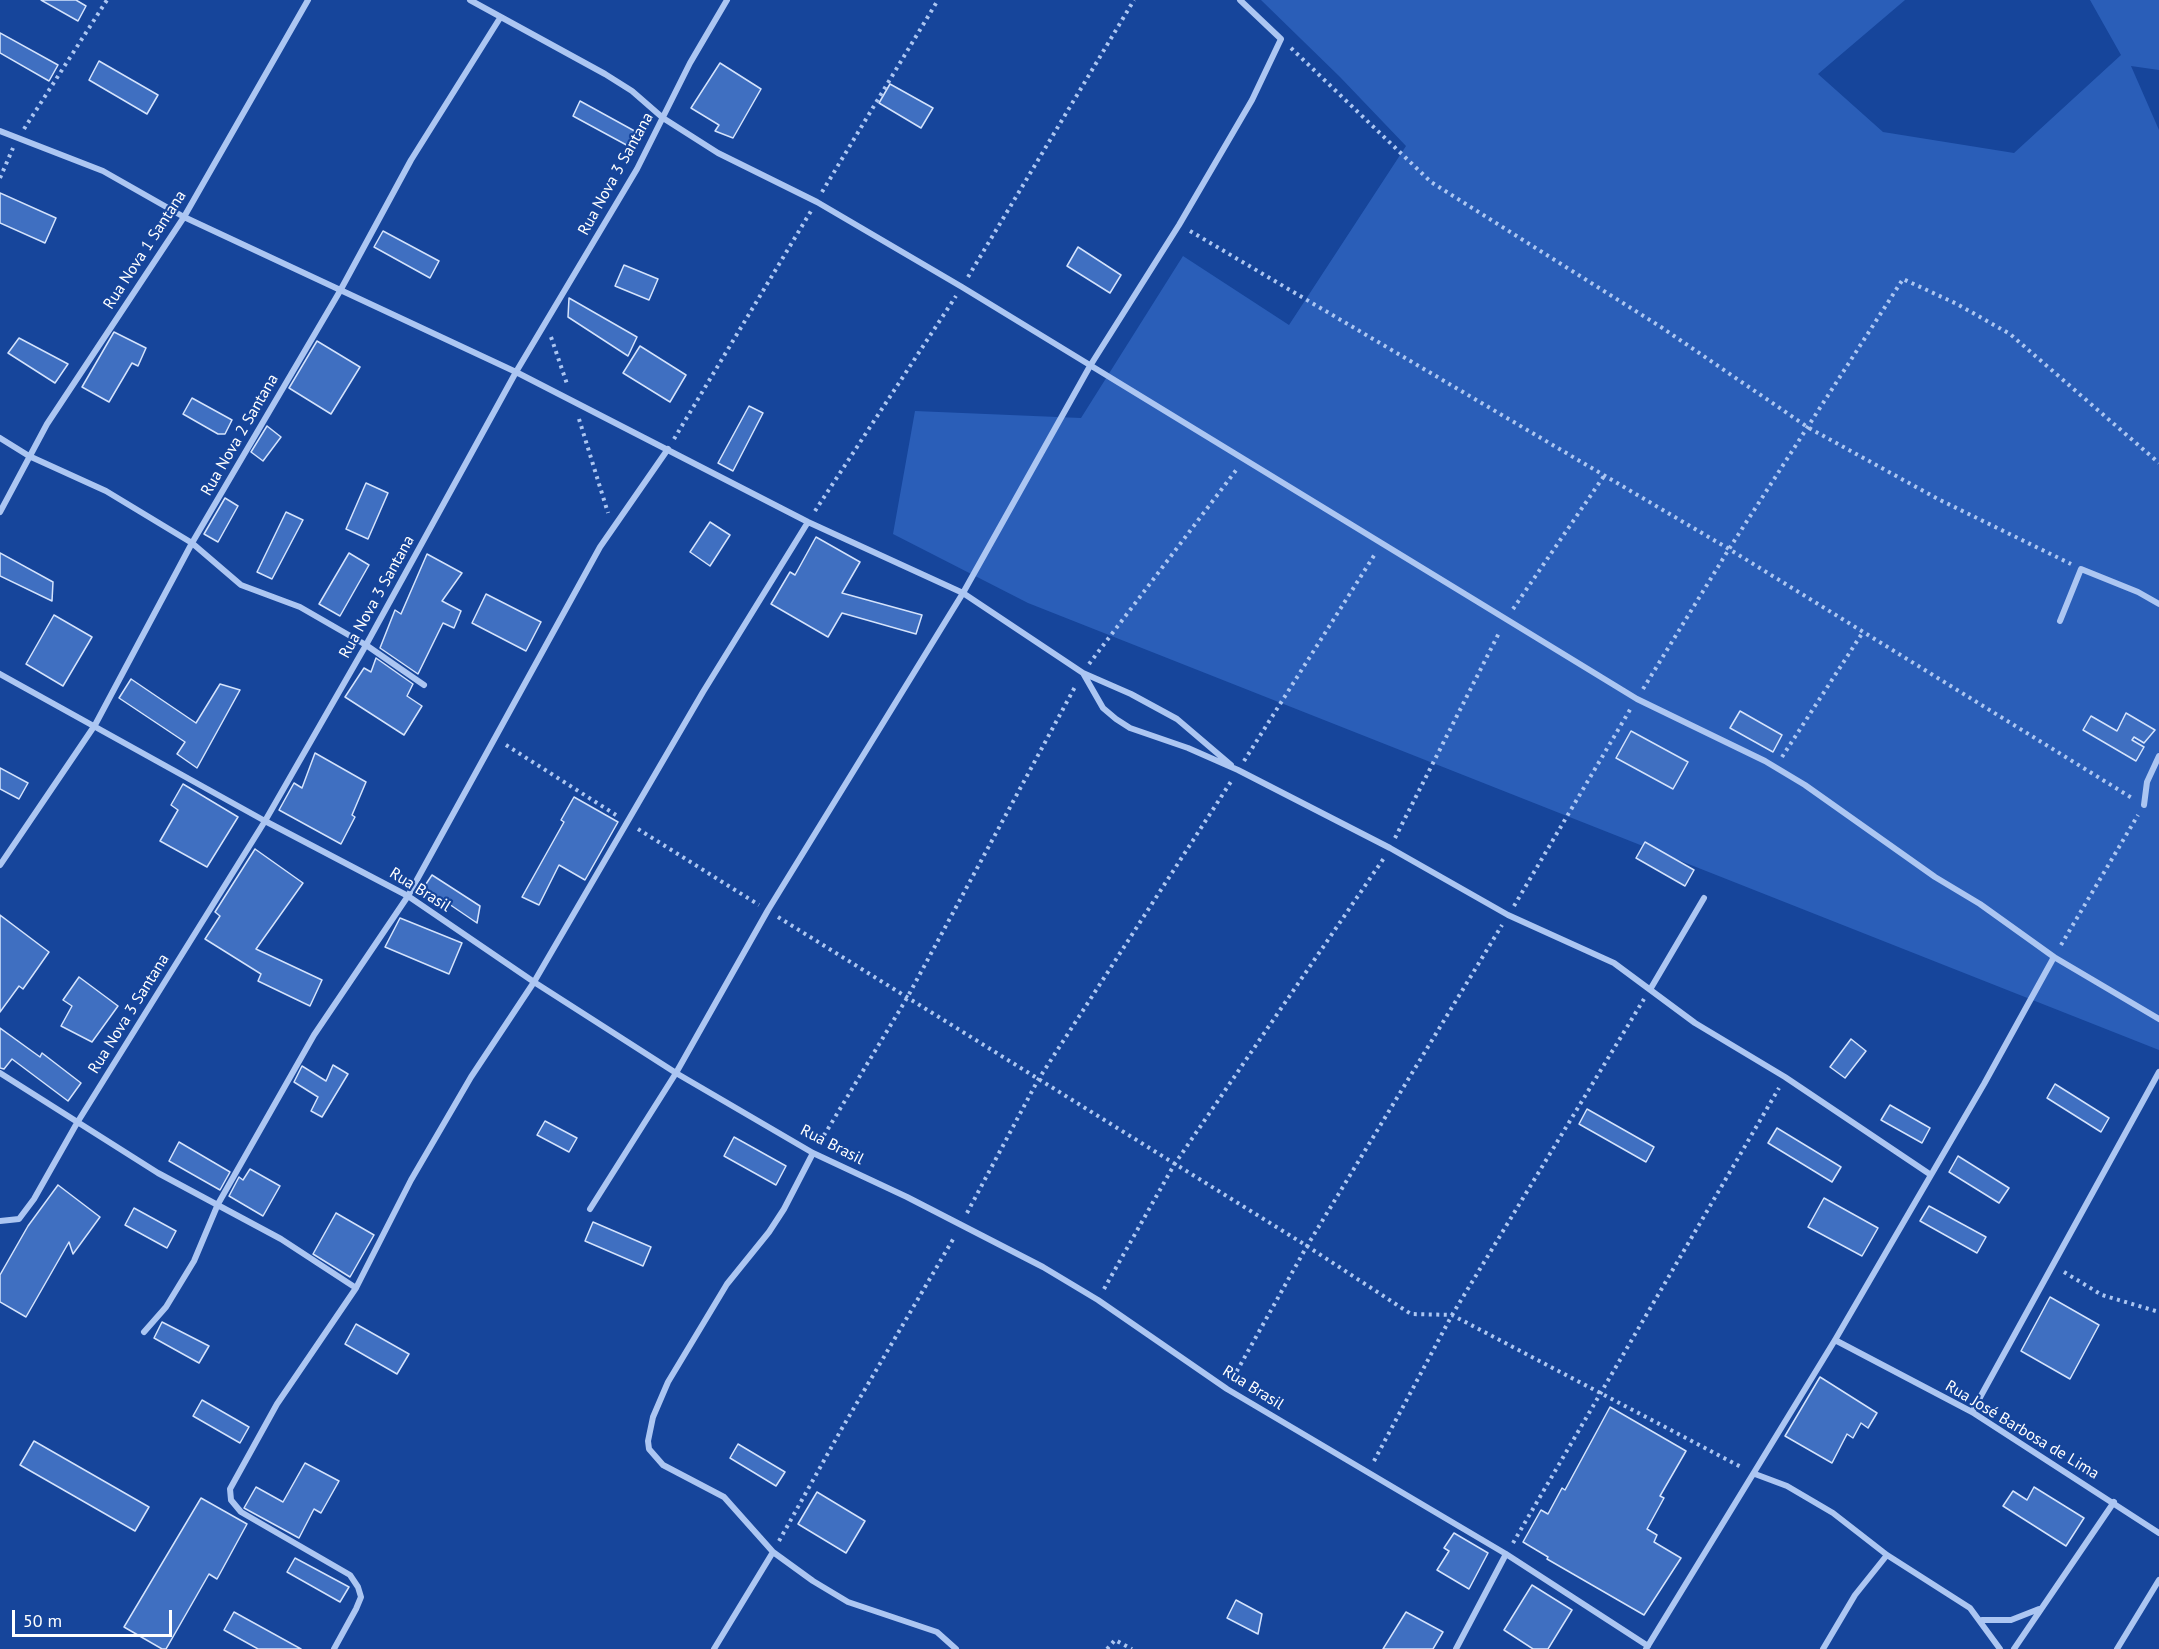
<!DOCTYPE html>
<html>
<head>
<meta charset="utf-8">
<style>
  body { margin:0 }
  #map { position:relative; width:2159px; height:1649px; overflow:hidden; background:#16459b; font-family:"PT Sans",sans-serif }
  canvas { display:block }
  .scale { position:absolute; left:12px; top:1610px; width:160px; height:27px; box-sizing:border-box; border:3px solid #fff; border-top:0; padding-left:8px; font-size:18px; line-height:21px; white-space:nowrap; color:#fff; -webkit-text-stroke:4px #16459b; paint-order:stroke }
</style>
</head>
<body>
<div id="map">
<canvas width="2159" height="1649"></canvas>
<div class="scale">50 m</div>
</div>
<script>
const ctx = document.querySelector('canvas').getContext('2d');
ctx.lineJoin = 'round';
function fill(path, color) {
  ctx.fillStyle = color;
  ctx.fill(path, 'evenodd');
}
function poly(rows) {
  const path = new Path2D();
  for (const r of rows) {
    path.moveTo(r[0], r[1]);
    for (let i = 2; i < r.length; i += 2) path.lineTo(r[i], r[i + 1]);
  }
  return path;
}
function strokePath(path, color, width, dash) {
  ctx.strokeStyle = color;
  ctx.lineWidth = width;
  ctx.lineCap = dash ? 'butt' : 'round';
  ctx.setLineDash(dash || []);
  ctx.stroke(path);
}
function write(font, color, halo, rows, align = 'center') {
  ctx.font = font + ' "PT Sans",sans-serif';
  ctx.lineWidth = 4.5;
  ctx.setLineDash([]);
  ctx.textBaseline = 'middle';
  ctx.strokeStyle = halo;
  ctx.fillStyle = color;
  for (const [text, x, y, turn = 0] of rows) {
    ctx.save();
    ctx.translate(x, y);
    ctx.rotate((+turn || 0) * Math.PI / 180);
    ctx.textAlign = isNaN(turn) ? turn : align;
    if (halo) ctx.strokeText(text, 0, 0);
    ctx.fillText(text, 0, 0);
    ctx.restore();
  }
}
const green = poly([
  [1261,0,1905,0,1818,74,1883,132,2014,153,2121,55,2090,0,2159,0,2159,70,2131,66,2159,130,2159,1050,1028,603,893,534,915,411,1081,418,1183,256,1289,325,1406,146,1340,77]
]);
const building = poly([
  [41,0,76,0,86,6,78,21,41,0],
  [0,33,58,65,49,81,0,53,0,33],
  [99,61,158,95,147,114,89,80,99,61],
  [720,63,761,89,733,138,715,131,719,125,691,108,720,63],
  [890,84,933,108,921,128,879,103,890,84],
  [580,101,640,134,632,148,573,116,580,101],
  [0,193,56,218,45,243,0,223,0,193],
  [383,231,439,261,430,278,374,247,383,231],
  [1078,247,1121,275,1110,293,1067,266,1078,247],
  [624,265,658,279,649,300,615,286,624,265],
  [569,298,637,337,628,356,568,317,569,298],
  [114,332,146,348,138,366,132,363,109,402,82,387,114,332],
  [19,338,68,364,55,383,8,353,19,338],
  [317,341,360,367,331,414,289,388,317,341],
  [640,346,686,375,670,402,623,373,640,346],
  [192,398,232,420,225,434,218,434,183,414,192,398],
  [749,406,763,413,733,471,718,463,749,406],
  [267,426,281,437,263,461,251,452,267,426],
  [366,483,388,493,368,539,346,529,366,483],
  [225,498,238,506,218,542,204,534,225,498],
  [286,512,303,520,272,579,257,572,286,512],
  [710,522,730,535,710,566,690,552,710,522],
  [816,537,860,562,842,593,922,615,916,634,842,613,828,637,771,604,790,572,795,575,816,537],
  [0,553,53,582,52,601,0,576,0,553],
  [349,553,369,565,340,616,319,604,349,553],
  [427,554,462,573,442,601,461,611,454,628,443,623,418,674,380,648,395,610,401,614,427,554],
  [486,594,541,622,526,651,472,623,486,594],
  [54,615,92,637,63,686,26,664,54,615],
  [376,658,413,684,407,696,422,706,404,735,345,697,364,668,371,672,376,658],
  [131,679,196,723,220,684,240,690,197,768,177,754,185,742,119,698,131,679],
  [1740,711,1782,735,1773,752,1730,728,1740,711],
  [2126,713,2155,730,2144,743,2134,737,2132,740,2144,747,2136,761,2083,730,2091,716,2117,731,2126,713],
  [1631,731,1688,762,1673,789,1616,758,1631,731],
  [315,753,366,782,352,815,355,817,341,844,279,810,294,783,302,788,315,753],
  [0,768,28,783,19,799,0,789,0,768],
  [183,784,238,817,207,867,160,841,178,810,171,805,183,784],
  [574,797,618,822,585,880,559,865,539,905,522,897,564,822,561,820,574,797],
  [1645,842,1694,870,1685,886,1636,858,1645,842],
  [255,849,303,883,256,949,322,980,310,1006,258,981,261,974,205,939,220,916,215,912,255,849],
  [432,875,480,906,477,923,424,887,432,875],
  [0,915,49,952,23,989,19,986,0,1012,0,915],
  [400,918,462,943,449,974,385,947,400,918],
  [79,977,118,1006,92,1042,61,1026,72,1006,63,1000,79,977],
  [0,1028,40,1057,42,1053,81,1083,68,1101,12,1059,4,1069,0,1068,0,1028],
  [1851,1039,1866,1051,1845,1078,1830,1067,1851,1039],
  [333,1065,348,1074,322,1117,311,1111,318,1097,294,1082,302,1066,326,1081,333,1065],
  [2055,1084,2109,1118,2101,1132,2047,1098,2055,1084],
  [1890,1105,1930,1128,1922,1143,1881,1120,1890,1105],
  [1587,1109,1654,1147,1646,1162,1579,1124,1587,1109],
  [545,1121,577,1138,569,1152,537,1135,545,1121],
  [1777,1128,1841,1167,1832,1182,1768,1143,1777,1128],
  [734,1137,786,1166,776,1185,724,1156,734,1137],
  [179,1142,230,1172,220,1190,169,1161,179,1142],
  [1958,1156,2009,1188,1999,1203,1949,1172,1958,1156],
  [250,1169,280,1186,263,1216,229,1196,239,1177,243,1180,250,1169],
  [58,1185,100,1217,73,1254,69,1242,26,1317,0,1302,0,1275,28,1226,58,1185],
  [1824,1198,1878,1228,1862,1256,1808,1227,1824,1198],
  [1929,1206,1986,1237,1977,1253,1920,1221,1929,1206],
  [134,1208,176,1231,167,1248,125,1225,134,1208],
  [336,1213,374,1235,350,1277,313,1254,336,1213],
  [593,1222,651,1247,643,1266,585,1241,593,1222],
  [2050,1297,2099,1325,2070,1379,2021,1351,2050,1297],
  [162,1322,209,1346,199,1363,154,1338,162,1322],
  [356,1324,409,1354,397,1374,345,1344,356,1324],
  [1820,1377,1877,1413,1868,1428,1861,1423,1853,1438,1847,1434,1832,1463,1785,1436,1820,1377],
  [202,1400,249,1427,240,1443,193,1416,202,1400],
  [1610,1407,1686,1451,1660,1496,1664,1498,1647,1529,1657,1535,1654,1542,1681,1558,1644,1615,1547,1559,1548,1557,1523,1542,1541,1510,1548,1514,1562,1488,1565,1490,1610,1407],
  [34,1441,149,1507,135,1531,20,1465,34,1441],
  [738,1444,785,1472,776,1486,730,1458,738,1444],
  [305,1463,339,1481,321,1513,314,1509,299,1538,244,1508,256,1487,283,1502,305,1463],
  [2034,1487,2084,1518,2066,1546,2003,1506,2013,1491,2027,1500,2034,1487],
  [817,1492,865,1521,846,1553,798,1524,817,1492],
  [201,1498,247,1524,217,1579,209,1574,166,1649,162,1649,124,1627,201,1498],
  [1454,1533,1488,1553,1469,1589,1437,1570,1449,1551,1444,1548,1454,1533],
  [295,1558,349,1587,340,1602,287,1572,295,1558],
  [1532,1585,1572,1610,1548,1649,1533,1649,1504,1630,1532,1585],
  [1236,1600,1262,1614,1258,1634,1227,1618,1236,1600],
  [234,1612,301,1649,258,1649,224,1630,234,1612],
  [1406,1612,1443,1632,1433,1649,1383,1649,1406,1612]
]);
const path = poly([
  [1291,48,1431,182,1661,327,1809,428,1938,499,2071,564],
  [24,129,107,0],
  [0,178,13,148],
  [822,192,938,0],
  [1190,231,1729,549,2132,798],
  [968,277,1134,0],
  [551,337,567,384],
  [579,419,608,513],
  [674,439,811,211],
  [815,511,956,296],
  [1513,609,1604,476],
  [1089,664,1237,469],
  [1643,689,1729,549,1903,279,1957,304,2010,334,2159,463],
  [506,745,616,815],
  [1782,757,1863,632],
  [1244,761,1375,554],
  [638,829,759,905],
  [1395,838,1500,631],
  [1514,906,1631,708],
  [778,917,1307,1246,1411,1314,1452,1315,1743,1468],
  [2061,945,2138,815],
  [820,1142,907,998,1076,685],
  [967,1213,1038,1080,1232,780],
  [2064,1272,2102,1295,2159,1312],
  [1104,1289,1174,1165,1384,858],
  [1233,1378,1307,1246,1502,925],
  [1374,1461,1452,1315,1644,999],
  [779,1541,841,1430,955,1236],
  [1513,1543,1779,1088],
  [1107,1649,1115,1640,1132,1649]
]);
const street = poly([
  [470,0,605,74,632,91,663,118,718,153,817,202,962,287,1637,699,1765,761,1805,785,1935,877,1980,904,2054,957,2159,1019],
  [0,131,103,171,184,217,516,372,808,522,963,593,1083,673,1103,708,1116,719,1130,728,1188,748,1238,770,1390,848,1508,915,1614,963,1695,1023,1785,1077,1931,1175],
  [0,438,29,456,106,491,192,543,241,585,300,607,366,645,424,685],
  [0,512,47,424,184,217,308,0],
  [2060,621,2081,569,2138,592,2159,604],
  [1083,673,1131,694,1177,719,1231,765],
  [0,674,265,821,408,896,534,982,676,1073,813,1153,907,1197,1043,1267,1098,1300,1227,1389,1506,1554,1648,1646],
  [2144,805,2147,782,2159,756],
  [0,865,95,725,192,543,340,291,411,160,500,18],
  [1651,988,1704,898],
  [0,1073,158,1173,281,1239,356,1288],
  [813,1153,784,1209,769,1232,727,1284,668,1382,653,1417,648,1441,649,1449,663,1465,724,1497,773,1552,813,1581,848,1602,937,1632,956,1649],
  [590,1209,676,1073,768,910,963,593,1090,366,1179,225,1252,100,1281,39,1240,0],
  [0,1221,19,1219,34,1199,77,1123,265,821,366,645,516,372,637,169,690,63,727,0],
  [144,1332,166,1307,194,1261,218,1204,314,1035,408,896,600,547,668,449],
  [1835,1340,1972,1412,2159,1533],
  [1972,1412,2159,1072],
  [1755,1474,1787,1486,1833,1513,1887,1555,1970,1608,2000,1649],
  [1982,1620,2011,1620,2039,1609],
  [334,1649,356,1609,361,1597,358,1587,350,1575,241,1512,231,1500,230,1489,277,1404,356,1288,411,1180,471,1077,534,982,703,692,808,522],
  [714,1649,773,1552],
  [1456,1649,1506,1554],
  [1646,1649,1835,1340,1984,1084,2054,957],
  [1823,1649,1855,1595,1887,1555],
  [2014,1649,2114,1502],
  [2117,1649,2159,1580]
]);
const streetNames = [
  ["Rua Nova 3 Santana",616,174,-61],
  ["Rua Nova 1 Santana",145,250,-57],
  ["Rua Nova 2 Santana",240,435,-60],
  ["Rua Nova 3 Santana",377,597,-61],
  ["Rua Brasil",420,890,32],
  ["Rua Nova 3 Santana",129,1014,-58],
  ["Rua Brasil",832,1145,27],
  ["Rua Brasil",1253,1388,32],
  ["Rua José Barbosa de Lima",2022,1430,31]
];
fill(green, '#2a5eb8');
fill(building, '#3f6fc1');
strokePath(building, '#d4e3fc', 1.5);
strokePath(path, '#acc6f2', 4, [3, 4.5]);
strokePath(street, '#acc6f2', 6);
write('16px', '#fff', '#16459b', streetNames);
</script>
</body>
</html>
